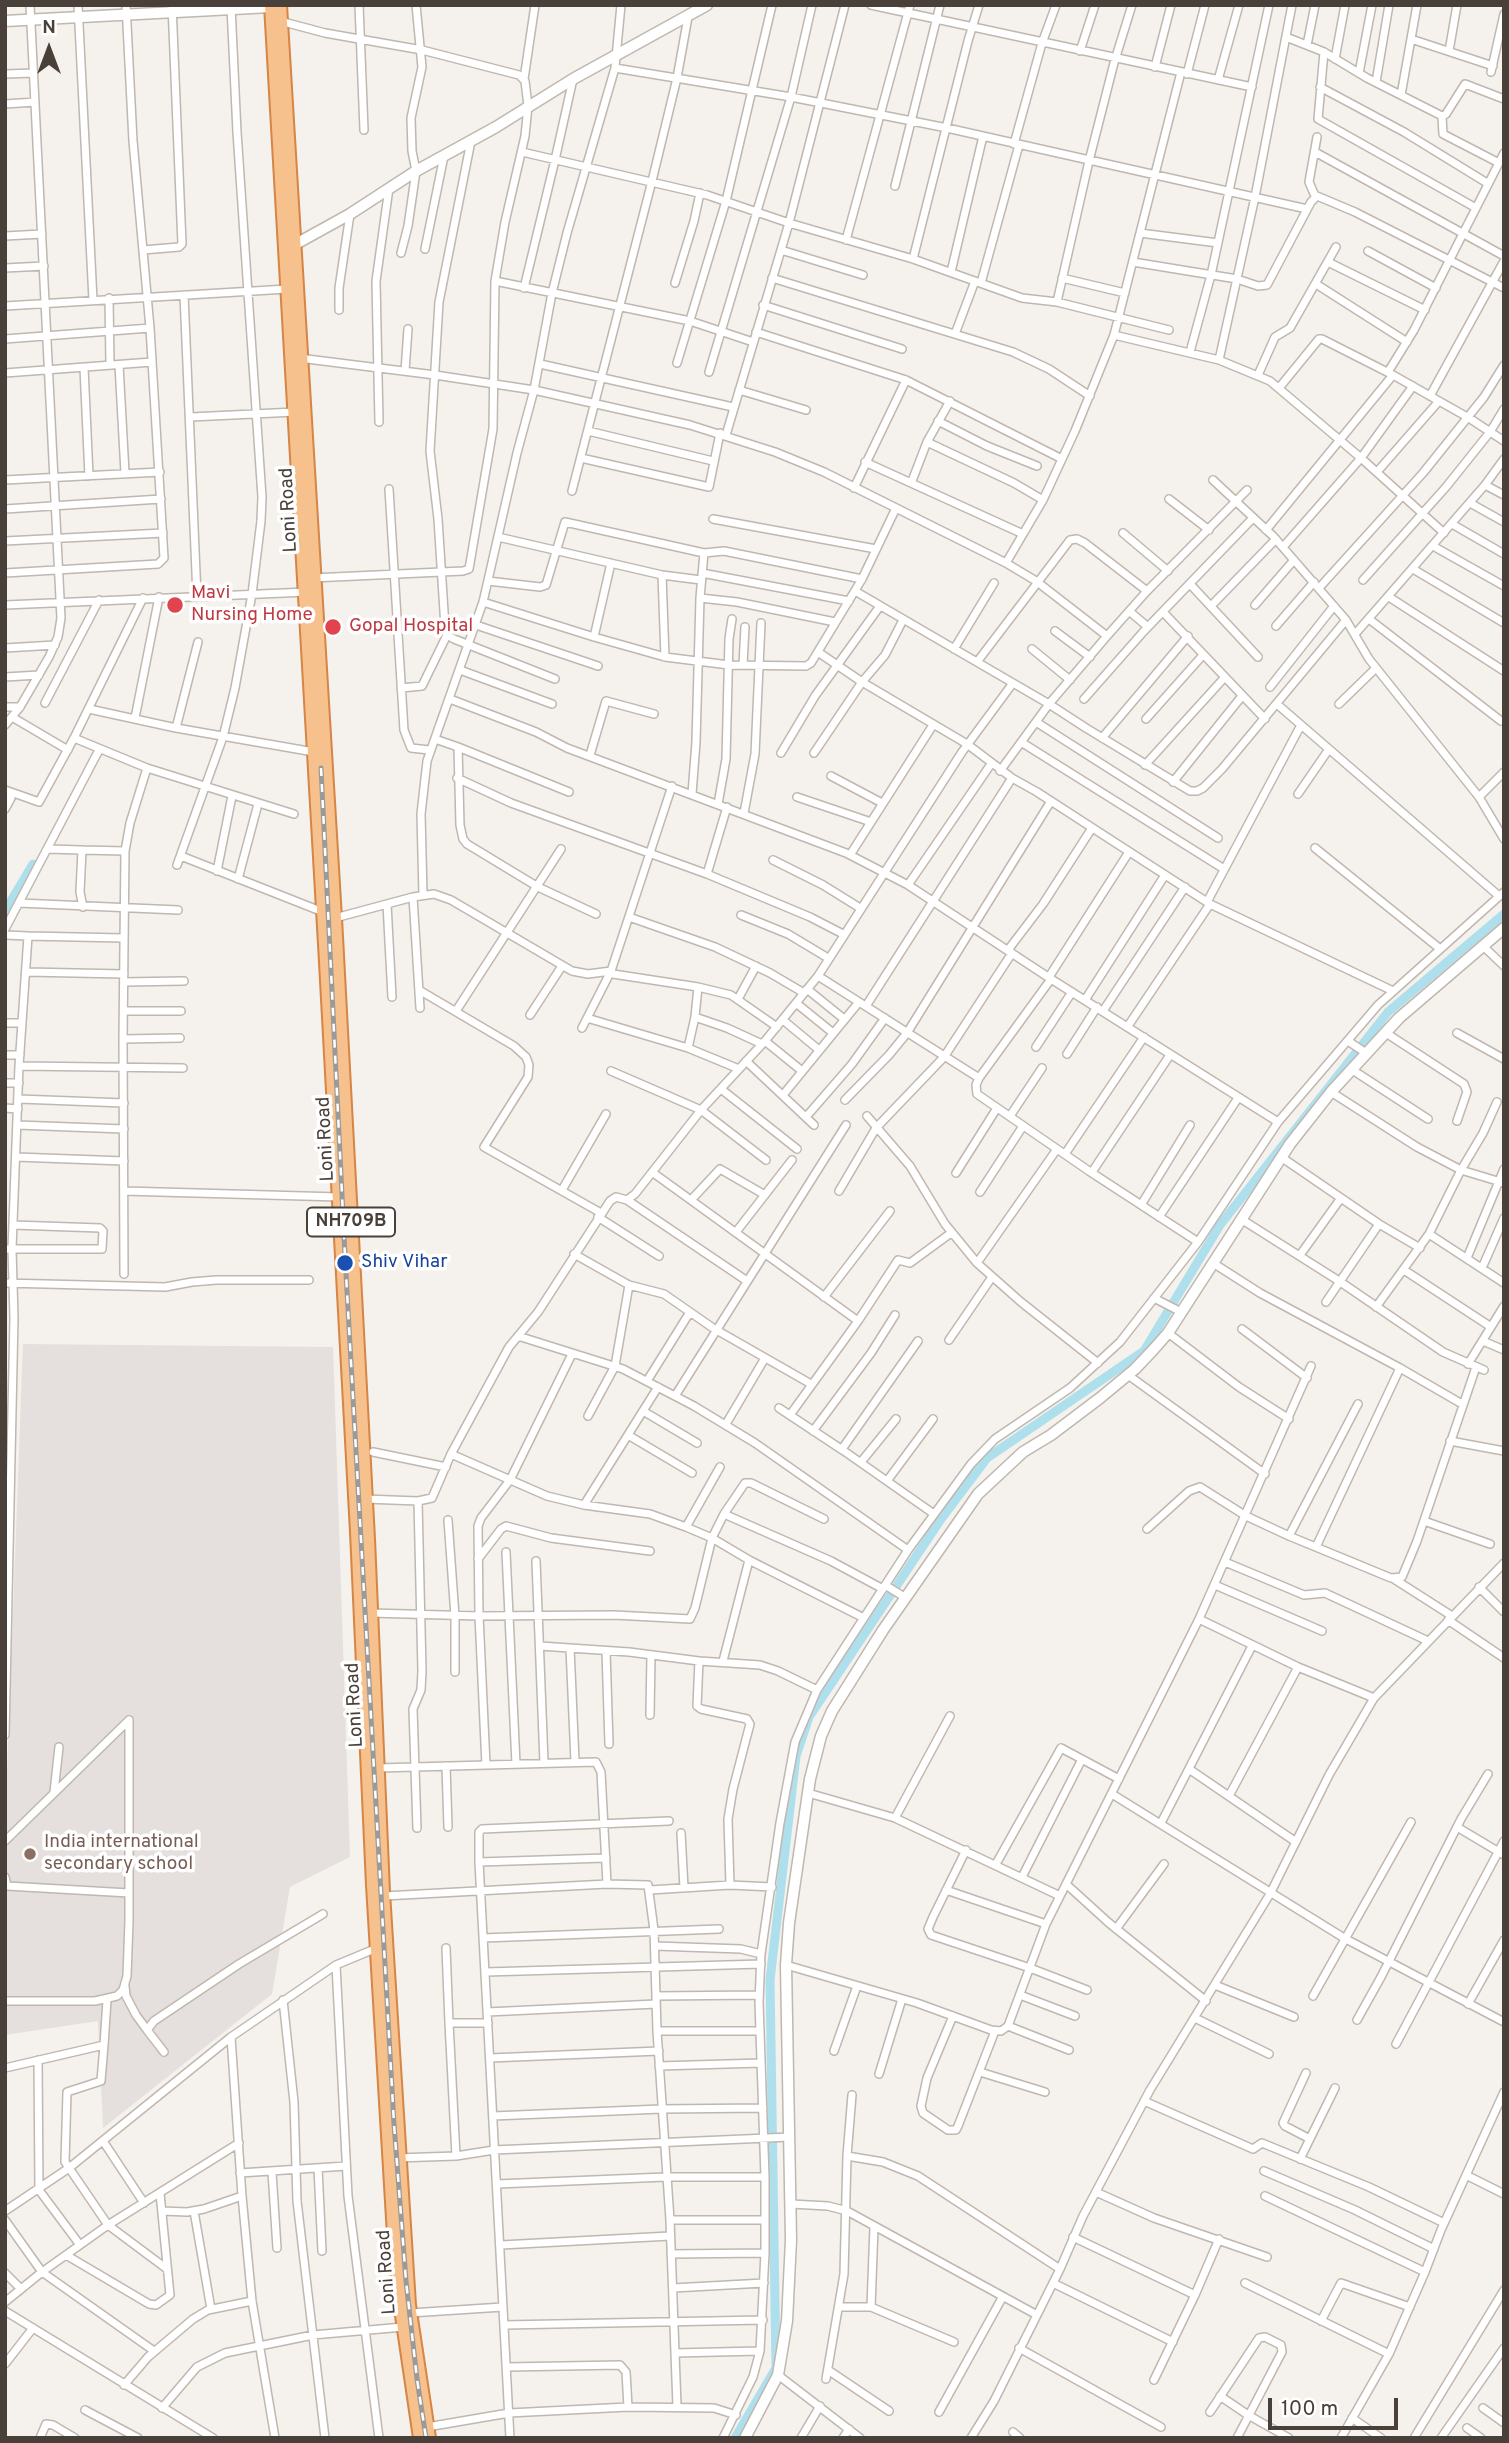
<!DOCTYPE html>
<html>
<head>
<meta charset="utf-8">
<style>
  body { margin:0 }
  #map { position:relative; width:1509px; height:2443px; overflow:hidden; background:#f5f1ec; font-family:Overpass,sans-serif }
  canvas { display:block }
  .frame { position:absolute; inset:0; border:7px solid #49403a; pointer-events:none }
  .north { position:absolute; left:14px; top:14px; width:70px; height:70px; -webkit-text-stroke:5px #fff; paint-order:stroke; rotate:0deg; font-size:19px; font-weight:700; line-height:28px; text-align:center; color:#49403a }
  .north::after { content:''; display:block; margin:auto; width:24px; height:32px; background:#49403a; clip-path:polygon(50% 0,100% 100%,50% 72%,0 100%) }
  .scale { position:absolute; left:1268px; top:2398px; width:130px; height:32px; box-sizing:border-box; border:4px solid #49403a; border-top:0; padding-left:9px; font-size:21px; line-height:24px; white-space:nowrap; color:#49403a; -webkit-text-stroke:5px #fff; paint-order:stroke }
</style>
</head>
<body>
<div id="map">
<canvas width="1509" height="2443"></canvas>
<div class="frame"></div>
<div class="north">N</div>
<div class="scale">100 m</div>
</div>
<script>
const ctx = document.querySelector('canvas').getContext('2d');
ctx.lineJoin = 'round';
function fill(path, color) {
  ctx.fillStyle = color;
  ctx.fill(path, 'evenodd');
}
function poly(rows) {
  const path = new Path2D();
  for (const r of rows) {
    path.moveTo(r[0], r[1]);
    for (let i = 2; i < r.length; i += 2) path.lineTo(r[i], r[i + 1]);
  }
  return path;
}
function strokePath(path, color, width, dash) {
  ctx.strokeStyle = color;
  ctx.lineWidth = width;
  ctx.lineCap = dash ? 'butt' : 'round';
  ctx.setLineDash(dash || []);
  ctx.stroke(path);
}
function write(font, color, halo, rows, align = 'center') {
  ctx.font = font + ' Overpass,sans-serif';
  ctx.lineWidth = 7;
  ctx.setLineDash([]);
  ctx.textBaseline = 'middle';
  ctx.strokeStyle = halo;
  ctx.fillStyle = color;
  for (const [text, x, y, turn = 0] of rows) {
    ctx.save();
    ctx.translate(x, y);
    ctx.rotate((+turn || 0) * Math.PI / 180);
    ctx.textAlign = isNaN(turn) ? turn : align;
    if (halo) ctx.strokeText(text, 0, 0);
    ctx.fillText(text, 0, 0);
    ctx.restore();
  }
}
const industrial = poly([
  [23,1344,333,1347,350,1857,290,1887,272,1994,103,2128,98,2021,5,2035,5,1826]
]);
const canal = poly([
  [5,911,33,864],
  [735,2438,776,2368,770,1980,796,1756,809,1717,941,1519,987,1458,1144,1351,1220,1225,1388,1012,1504,914]
]);
const minor = poly([
  [78,5,93,300],
  [359,5,364,130],
  [871,5,1252,87],
  [280,21,325,33,422,50,519,75,525,81,528,106,525,136,505,222,495,281,493,429,469,569,463,571,312,578],
  [1286,37,1324,52,1367,78,1442,116,1446,114,1465,84,1504,99],
  [1411,39,1493,66],
  [1307,45,1315,5],
  [1080,51,1095,5],
  [1449,51,1457,5],
  [1324,52,1318,119,1476,208],
  [1335,59,1345,5],
  [1155,67,1171,5],
  [615,68,791,97,947,128,1307,209],
  [1491,72,1504,14],
  [1359,73,1372,5],
  [5,74,34,73],
  [1187,74,1205,5],
  [524,79,535,5],
  [1218,80,1239,5],
  [1376,82,1389,5],
  [1320,87,1404,132,1487,183],
  [1401,95,1417,5],
  [5,104,35,102],
  [1442,116,1443,134,1499,163],
  [471,141,439,302,430,451,438,519,445,627,447,635,454,639,555,679],
  [1014,144,1042,43,1056,5],
  [522,152,707,195,789,223,913,259,1022,298,1057,302,1169,330],
  [1315,152,1504,256],
  [895,186,940,5],
  [1315,196,1309,182,1317,137],
  [1140,233,1218,243],
  [5,236,42,234],
  [846,240,910,5],
  [425,249,444,156],
  [143,250,179,247,182,244,172,5],
  [781,250,863,275],
  [1368,251,1436,288],
  [401,253,408,226,416,171,412,151,411,118,422,67,416,5],
  [913,259,968,41,979,5],
  [1133,262,1237,279,1258,286,1267,285,1311,202,1317,196,1355,212,1504,288],
  [1328,262,1425,310],
  [5,268,44,266],
  [951,272,983,136],
  [772,278,1013,352,1049,369,1090,396],
  [1062,278,1125,293],
  [495,281,690,321,753,342],
  [675,283,694,221,700,193],
  [981,283,1019,145],
  [1316,284,1407,342],
  [524,288,555,160,573,79],
  [184,295,197,596],
  [109,298,110,365],
  [1057,302,1089,161,1114,63,1132,5],
  [763,305,902,349],
  [5,306,287,289],
  [339,310,339,288,350,214],
  [756,332,906,380],
  [955,334,975,281],
  [1114,335,1219,360,1270,381,1361,458,1444,533],
  [5,339,150,328],
  [1190,352,1211,275,1269,5],
  [299,358,435,375,534,390,690,425,775,452,824,472,1006,563,1036,581,1107,636],
  [1219,360,1255,197,1292,5],
  [677,363,726,201,772,5],
  [540,364,733,407],
  [119,365,125,473],
  [84,368,89,476],
  [405,371,408,329],
  [709,372,791,97,812,5],
  [1388,372,1414,330,1504,153],
  [5,373,152,362],
  [1258,375,1275,337,1290,328,1336,247],
  [1279,388,1319,339,1322,339,1393,375,1469,418,1504,441],
  [739,390,806,410],
  [1430,396,1504,261],
  [191,417,295,412],
  [938,421,987,446,1037,466],
  [379,422,376,281,389,188],
  [588,431,713,461],
  [726,435,789,223,845,5],
  [927,442,1014,483,1043,500],
  [581,458,709,487,720,433],
  [865,462,1023,534],
  [1377,472,1439,401],
  [5,480,160,472],
  [1213,480,1273,536,1346,620,1369,659,1479,797,1504,839],
  [912,481,927,442,950,401],
  [1485,485,1504,495],
  [854,488,906,380,1062,459],
  [389,489,404,730,411,748,429,750],
  [572,491,652,181,677,78,688,17],
  [1169,499,1209,530],
  [1470,503,1504,522],
  [5,509,161,499],
  [713,519,876,549],
  [1452,524,1504,554],
  [1266,530,1393,375],
  [1123,533,1168,571],
  [498,537,662,575,701,580],
  [5,541,163,533],
  [1433,546,1504,586],
  [1283,547,1361,458,1413,386],
  [704,553,724,551,862,579],
  [1006,563,1043,500,1075,431,1114,335,1181,72],
  [1413,569,1504,623],
  [5,573,158,564,164,558,150,328,133,141,126,5],
  [702,573,849,601],
  [662,575,665,657],
  [1363,580,1446,487,1490,432,1504,409],
  [488,581,540,587,546,585,565,522,704,553,700,598,696,742,692,794],
  [1190,584,1258,657],
  [1319,588,1423,473,1484,397,1504,365],
  [855,591,1049,704,1086,728,1190,791,1197,791,1203,788,1222,769,1346,620],
  [1389,597,1504,671],
  [143,598,74,738,147,768,294,814],
  [700,598,737,602,835,622],
  [483,602,594,637,665,657,729,665,806,666,811,663,862,579,896,508],
  [5,605,307,592],
  [1255,605,1294,560],
  [1211,606,1276,539],
  [1129,611,1148,627],
  [1163,612,1265,719],
  [1369,619,1501,721],
  [476,625,598,666],
  [1276,626,1314,582],
  [1055,631,1090,657],
  [1356,633,1485,485,1504,459],
  [594,637,611,563],
  [5,648,55,645],
  [954,649,994,583],
  [1032,649,1070,680],
  [818,652,862,682,967,744,1012,778,1037,792,1210,904,1393,991],
  [977,662,1070,540,1077,539,1085,543,1147,591],
  [743,665,745,627],
  [460,670,552,704],
  [5,677,39,675],
  [1270,687,1334,606],
  [401,688,422,686,447,635],
  [450,699,536,732,567,748,846,853,908,885,1051,979,1278,1122],
  [1084,699,1144,631,1253,518],
  [45,703,99,600],
  [1339,704,1376,668],
  [1278,705,1499,896],
  [5,707,20,707],
  [89,709,176,728,314,752],
  [12,717,68,750],
  [135,718,159,597],
  [1146,719,1203,655],
  [1036,722,1218,838],
  [5,725,20,707,49,657,58,637,61,618,30,5],
  [176,728,198,642],
  [1102,738,1188,636],
  [435,739,458,747,460,825,463,839,467,844,538,887,596,914],
  [1021,742,1224,869],
  [458,747,569,792],
  [781,753,815,696,880,606],
  [814,753,862,682,885,655,903,620],
  [590,755,606,701,654,714],
  [1145,765,1225,677],
  [1000,771,1049,704,1107,636,1147,591,1247,490],
  [831,776,882,803],
  [457,778,511,803,707,874,810,917,843,934],
  [1173,782,1242,696],
  [672,786,611,971,613,974,698,987,731,995,777,1027],
  [5,790,39,802,74,738],
  [1298,794,1329,749],
  [797,797,871,822],
  [1479,797,1504,772],
  [718,804,726,759,729,639,732,619],
  [5,809,11,798,10,794],
  [744,813,755,754,761,623],
  [1315,848,1439,948],
  [47,849,82,850,80,892,83,907],
  [82,850,125,851],
  [850,855,933,725],
  [181,856,323,912],
  [773,860,823,885,860,908],
  [177,865,223,737,235,688,252,594,261,521,262,497,237,132,231,7],
  [217,871,232,796],
  [707,874,727,807],
  [238,879,258,804],
  [908,885,991,764],
  [423,895,421,814,427,761,483,602,517,453,534,390,552,293,567,233,615,68,621,5],
  [413,897,420,1008],
  [1207,902,1301,725],
  [19,903,178,910],
  [387,904,392,997],
  [741,915,788,934,828,958],
  [629,917,715,947,770,973,804,993],
  [335,918,413,897,434,894,451,900,572,971,588,974,611,971],
  [5,929,99,750],
  [5,935,28,936],
  [1483,946,1504,966],
  [1008,950,1043,904,1092,828],
  [27,972,124,974],
  [818,976,979,1078],
  [1049,977,1129,852],
  [1051,979,979,1078,976,1085,977,1094,1089,1171,1198,1242],
  [124,982,184,981],
  [807,989,844,1019],
  [419,990,514,1046,526,1057,529,1065,528,1077,484,1147,601,1213],
  [738,999,756,966],
  [1085,1000,1165,875],
  [796,1003,833,1033],
  [866,1006,1012,778],
  [124,1011,181,1011],
  [456,1011,561,849],
  [1103,1011,1185,887],
  [530,1015,562,966],
  [695,1017,727,1028,762,1044],
  [587,1018,688,1048,739,1069],
  [783,1020,819,1050],
  [5,1023,22,1023],
  [1128,1026,1210,904],
  [582,1028,611,971],
  [1386,1033,1464,1084,1467,1092,1457,1121],
  [1457,1033,1504,1059],
  [123,1039,180,1038],
  [765,1041,802,1071],
  [1348,1041,1366,1053],
  [1036,1047,1072,992],
  [688,1048,695,1017,698,987],
  [1067,1054,1097,1007],
  [5,1055,20,1055],
  [746,1061,814,1125],
  [19,1066,183,1068],
  [1351,1069,1428,1119],
  [611,1071,701,1110,766,1160],
  [5,1083,19,1083],
  [721,1089,797,1149],
  [1331,1092,1417,1147,1461,1170,1504,1183],
  [783,1095,859,1002],
  [19,1099,124,1103],
  [845,1100,889,1055,907,1033,1051,801],
  [5,1108,18,1109],
  [867,1116,910,1166,945,1224,977,1263,1021,1302,1098,1363],
  [1010,1116,1042,1068],
  [806,1117,852,1064,885,1018],
  [17,1125,124,1129],
  [1065,1154,1144,1037],
  [16,1157,124,1161],
  [1281,1157,1379,1224,1420,1248],
  [652,1172,858,1321],
  [1092,1172,1170,1055],
  [956,1173,997,1108],
  [562,1190,606,1114],
  [124,1191,339,1197],
  [839,1191,876,1128,944,1057,1012,953],
  [980,1192,1023,1126],
  [627,1200,747,1281],
  [691,1200,720,1169,765,1195],
  [1141,1205,1190,1125],
  [598,1217,659,1256],
  [1159,1217,1238,1098],
  [1241,1219,1339,1281,1443,1352,1484,1370],
  [736,1232,792,1160],
  [1429,1234,1504,1283],
  [5,1249,102,1249,103,1231,100,1228,13,1225],
  [574,1254,629,1285],
  [1300,1255,1341,1198],
  [1467,1258,1504,1169],
  [977,1263,1057,1149],
  [1213,1263,1260,1293,1400,1368,1462,1404],
  [1482,1268,1504,1218],
  [1404,1270,1491,1327],
  [124,1274,123,1039,125,851,130,823,147,768],
  [5,1283,165,1287,192,1282,216,1280,309,1280],
  [824,1297,890,1211],
  [1154,1298,1181,1312],
  [1326,1302,1379,1224],
  [1376,1307,1429,1234,1461,1170,1483,1133,1497,1102],
  [1242,1329,1307,1378],
  [1168,1333,1239,1387,1289,1419],
  [518,1336,623,1369,694,1406,755,1443,908,1550],
  [949,1340,992,1277],
  [1483,1341,1504,1350],
  [1468,1364,1504,1306],
  [1128,1375,1265,1474],
  [647,1381,690,1312],
  [675,1396,846,1125],
  [779,1408,844,1451,934,1514],
  [643,1411,697,1443],
  [790,1415,858,1321,898,1260,910,1263,951,1233],
  [588,1416,615,1366,629,1285,664,1294,713,1328,811,1384],
  [726,1424,765,1358],
  [813,1431,871,1353,895,1315],
  [628,1435,692,1473],
  [1450,1441,1504,1451],
  [842,1449,918,1341],
  [373,1452,446,1467],
  [451,1454,547,1496,584,1505,650,1514,686,1527,712,1538,749,1560,864,1618],
  [861,1462,896,1419],
  [887,1481,933,1419],
  [365,1499,418,1501,432,1498,451,1454,509,1347,538,1312,610,1201,616,1197,627,1200,635,1194,701,1110,765,1041,818,976,962,752,1013,683],
  [584,1505,658,1387],
  [724,1514,831,1561,883,1589],
  [448,1520,455,1616,455,1672],
  [1424,1521,1490,1544],
  [686,1527,720,1467],
  [1147,1529,1189,1491,1200,1487,1246,1516,1289,1536,1391,1578,1402,1577,1417,1541,1476,1367],
  [1289,1536,1358,1404],
  [1316,1547,1400,1368],
  [506,1552,516,1764],
  [478,1559,501,1529,506,1526,551,1538,650,1551],
  [536,1561,544,1762],
  [1225,1562,1304,1595,1325,1593,1428,1641],
  [1394,1579,1452,1616],
  [885,1585,906,1598],
  [1215,1585,1322,1631],
  [1479,1587,1504,1612],
  [371,1613,479,1616,614,1615,690,1619,695,1608,712,1538,724,1514,745,1483,751,1483,824,1519],
  [1199,1619,1298,1667,1374,1698],
  [1448,1620,1504,1658],
  [540,1646,629,1652,699,1661],
  [570,1648,575,1761],
  [606,1651,609,1744],
  [723,1661,749,1560],
  [650,1715,651,1655],
  [5,1735,14,1318,12,1249,19,1066,28,936,123,938],
  [486,1765,479,1616,478,1526,481,1518,510,1480,572,1354],
  [446,1766,448,1827],
  [378,1768,596,1762,601,1772,607,1884],
  [1189,1769,1296,1842],
  [54,1792,59,1747],
  [808,1793,895,1818,1060,1896],
  [1112,1794,1344,1938,1504,2022],
  [1229,1796,1298,1667],
  [895,1818,950,1716],
  [1161,1823,1252,1646],
  [1457,1827,1504,1855],
  [417,1828,413,1709,421,1690,422,1671,418,1501],
  [681,1833,684,1888],
  [5,1841,129,1720],
  [966,1850,933,1917,928,1929,931,1935,1030,1968,1087,1990],
  [479,1862,606,1858],
  [996,1864,1061,1748,1119,1779],
  [5,1877,7,1886,129,1893],
  [1022,1877,1082,1759],
  [1066,1884,1109,1923,1206,2001],
  [730,1885,728,1819,733,1789,750,1724,747,1719,701,1709,697,1706,699,1661,760,1665,778,1671,817,1690],
  [650,1890,730,1885,772,1887],
  [946,1890,1046,1924],
  [384,1896,607,1884,648,1885,654,1930,657,2031,670,2220,677,2406],
  [1116,1929,1164,1864],
  [483,1938,719,1929],
  [655,1946,741,1949,761,1954],
  [446,1948,449,2023],
  [336,1965,348,2196,379,2438],
  [786,1965,917,2003,991,2030,1001,2031,1008,2026,1046,1924,1199,1619,1311,1366],
  [486,1972,761,1964],
  [1215,1985,1294,2017],
  [125,1986,126,1996,136,2015,147,2030],
  [1020,1995,1075,2016],
  [656,1996,759,1995],
  [1313,1996,1411,1822],
  [283,2000,294,2102,297,2201,325,2438],
  [5,2001,95,2001,117,1996,123,1990,127,1976,129,1921,129,1720],
  [1468,2004,1504,1940],
  [487,2012,656,2004],
  [953,2016,927,2078,921,2106,923,2113,948,2130,956,2130,958,2126,995,2031],
  [1195,2018,1269,2054],
  [1357,2020,1381,1977,1461,1819,1488,1774],
  [1008,2026,1069,2050],
  [657,2031,759,2031],
  [231,2037,242,2196,252,2301,275,2438],
  [1396,2044,1504,1841],
  [104,2045,101,2081,67,2092,65,2162,108,2225,167,2269],
  [834,2051,857,1986],
  [164,2052,147,2030,154,2021,239,1964,323,1914],
  [490,2058,659,2051],
  [38,2060,39,2190,80,2245],
  [659,2066,761,2063],
  [5,2068,104,2045,107,2000],
  [980,2072,1045,2092],
  [1306,2073,1283,2123,1285,2126,1310,2139],
  [879,2074,902,1999],
  [1144,2101,1253,2149,1262,2143,1369,2187,1444,2223],
  [493,2116,661,2109,763,2108],
  [103,2141,144,2203],
  [456,2156,449,2023,488,2023],
  [847,2156,883,2162,918,2176,1060,2269],
  [396,2158,456,2156,494,2150,790,2137],
  [1300,2159,1335,2088],
  [318,2168,322,2251],
  [1264,2171,1355,2210,1434,2249],
  [272,2172,277,2248],
  [240,2173,346,2166],
  [1466,2175,1504,2194],
  [497,2184,665,2177,765,2177],
  [1096,2192,1154,2218,1267,2257],
  [1265,2196,1425,2272],
  [791,2204,828,2206,847,2211,1037,2315],
  [5,2211,69,2168,231,2037,336,1965,377,1948],
  [162,2211,187,2212,204,2209,242,2196],
  [194,2211,211,2309],
  [5,2220,42,2272,154,2351],
  [670,2220,765,2220],
  [1073,2237,1195,2295],
  [501,2245,670,2236],
  [671,2254,765,2253],
  [66,2255,149,2304,156,2305,170,2295,160,2193],
  [5,2273,21,2289],
  [1053,2283,1173,2342],
  [1245,2283,1389,2354],
  [673,2288,764,2283],
  [5,2302,42,2272,108,2225,239,2143],
  [839,2307,871,2307,954,2342],
  [871,2307,874,2227],
  [5,2311,213,2438],
  [410,2313,503,2307],
  [1321,2321,1341,2283,1410,2307],
  [504,2325,763,2320],
  [1019,2348,1161,2427],
  [675,2353,760,2351],
  [5,2364,33,2328],
  [507,2367,620,2365,626,2372,628,2407],
  [828,2370,889,2411],
  [778,2375,860,2438],
  [826,2379,844,2274,847,2156,852,2095],
  [1154,2380,1195,2295,1219,2239],
  [124,2385,148,2357,193,2319,208,2310,252,2301],
  [1220,2396,1248,2415,1289,2438],
  [162,2408,197,2367,225,2353,313,2335,403,2327],
  [1483,2408,1504,2423],
  [85,2410,138,2438],
  [939,2412,1002,2298],
  [1210,2412,1259,2338,1265,2337,1281,2345,1282,2352,1237,2438],
  [1352,2418,1381,2438],
  [427,2427,509,2413,628,2407,714,2408,736,2415],
  [1467,2428,1481,2438],
  [1013,2432,1020,2438],
  [40,2438,46,2424,53,2425,75,2438],
  [510,2438,479,1862,479,1832,482,1829,669,1821],
  [723,2438,753,2377,760,2351,765,2253,765,2177,759,2002,761,1954,780,1823,795,1742,817,1690,908,1550,971,1464,995,1439,1070,1388,1120,1342,1198,1242,1278,1122,1378,1005,1504,892],
  [801,2438,820,2406],
  [843,2438,849,2429],
  [971,2438,994,2401,1060,2269,1083,2216,1150,2090,1270,1894,1329,1775,1374,1698,1504,1563],
  [1341,2438,1389,2354,1425,2272,1441,2230,1504,2092],
  [1414,2438,1504,2290],
  [1441,2438,1504,2348]
]);
const tertiary = poly([
  [5,21,271,7],
  [294,245,350,214,416,171,496,127,573,79,707,5],
  [745,2438,778,2375,787,2321,791,2240,786,1965,789,1923,810,1779,821,1736,832,1711,883,1630,978,1494,1023,1452,1051,1435,1100,1398,1135,1369,1153,1350,1168,1333,1290,1144,1331,1092,1399,1018,1504,928]
]);
const trunk = poly([
  [271,5,325,944,357,1532,373,1885,394,2235,400,2302,420,2438],
  [280,5,335,918,368,1539,383,1892,409,2305,429,2438]
]);
const rail = poly([
  [321,768,345,1256,394,2124,406,2281,417,2379,426,2438]
]);
const markers = [
  [175,605,9,"#e0444e"],
  [333,627,9,"#e0444e"],
  [345,1263,9,"#1a4fb4"],
  [30,1854,7,"#8d6e63"]
];
const shields = [
  [351,1222,88]
];
const shieldNames = [
  ["NH709B",351,1222]
];
const streetNames = [
  ["Loni Road",290,510,-93],
  ["Loni Road",327,1139,-93],
  ["Loni Road",356,1705,-93],
  ["Loni Road",388,2272,-94]
];
const healthNames = [
  ["Mavi",191,594],
  ["Nursing Home",191,616],
  ["Gopal Hospital",349,627]
];
const transitNames = [
  ["Shiv Vihar",361,1263]
];
const educationNames = [
  ["India international",44,1843],
  ["secondary school",44,1865]
];
fill(industrial, '#e5e0dd');
strokePath(canal, '#addfed', 9);
strokePath(minor, '#c0b7af', 10);
strokePath(tertiary, '#c0b7af', 13);
strokePath(trunk, '#d58546', 16);
strokePath(minor, '#fff', 7);
strokePath(tertiary, '#fff', 10);
strokePath(trunk, '#f6c18c', 12);
strokePath(rail, '#9a9a9a', 5);
strokePath(rail, '#fff', 2.5, [8]);
for (const [x, y, r, color] of markers) {
  const dot = new Path2D();
  dot.arc(x, y, r, 0, 2 * Math.PI);
  ctx.fillStyle = color;
  ctx.fill(dot);
  strokePath(dot, '#fff', 2.5);
}
for (const [x, y, w] of shields) {
  const box = new Path2D();
  box.roundRect(x - w / 2, y - 14.5, w, 29, 5);
  ctx.fillStyle = '#fff';
  ctx.fill(box);
  strokePath(box, '#49403a', 2);
}
write('bold 18px', '#49403a', null, shieldNames);
write('19px', '#49403a', '#fff', streetNames);
write('19px', '#be3a42', '#fff', healthNames, 'left');
write('19px', '#164399', '#fff', transitNames, 'left');
write('19px', '#785e54', '#fff', educationNames, 'left');
</script>
</body>
</html>
